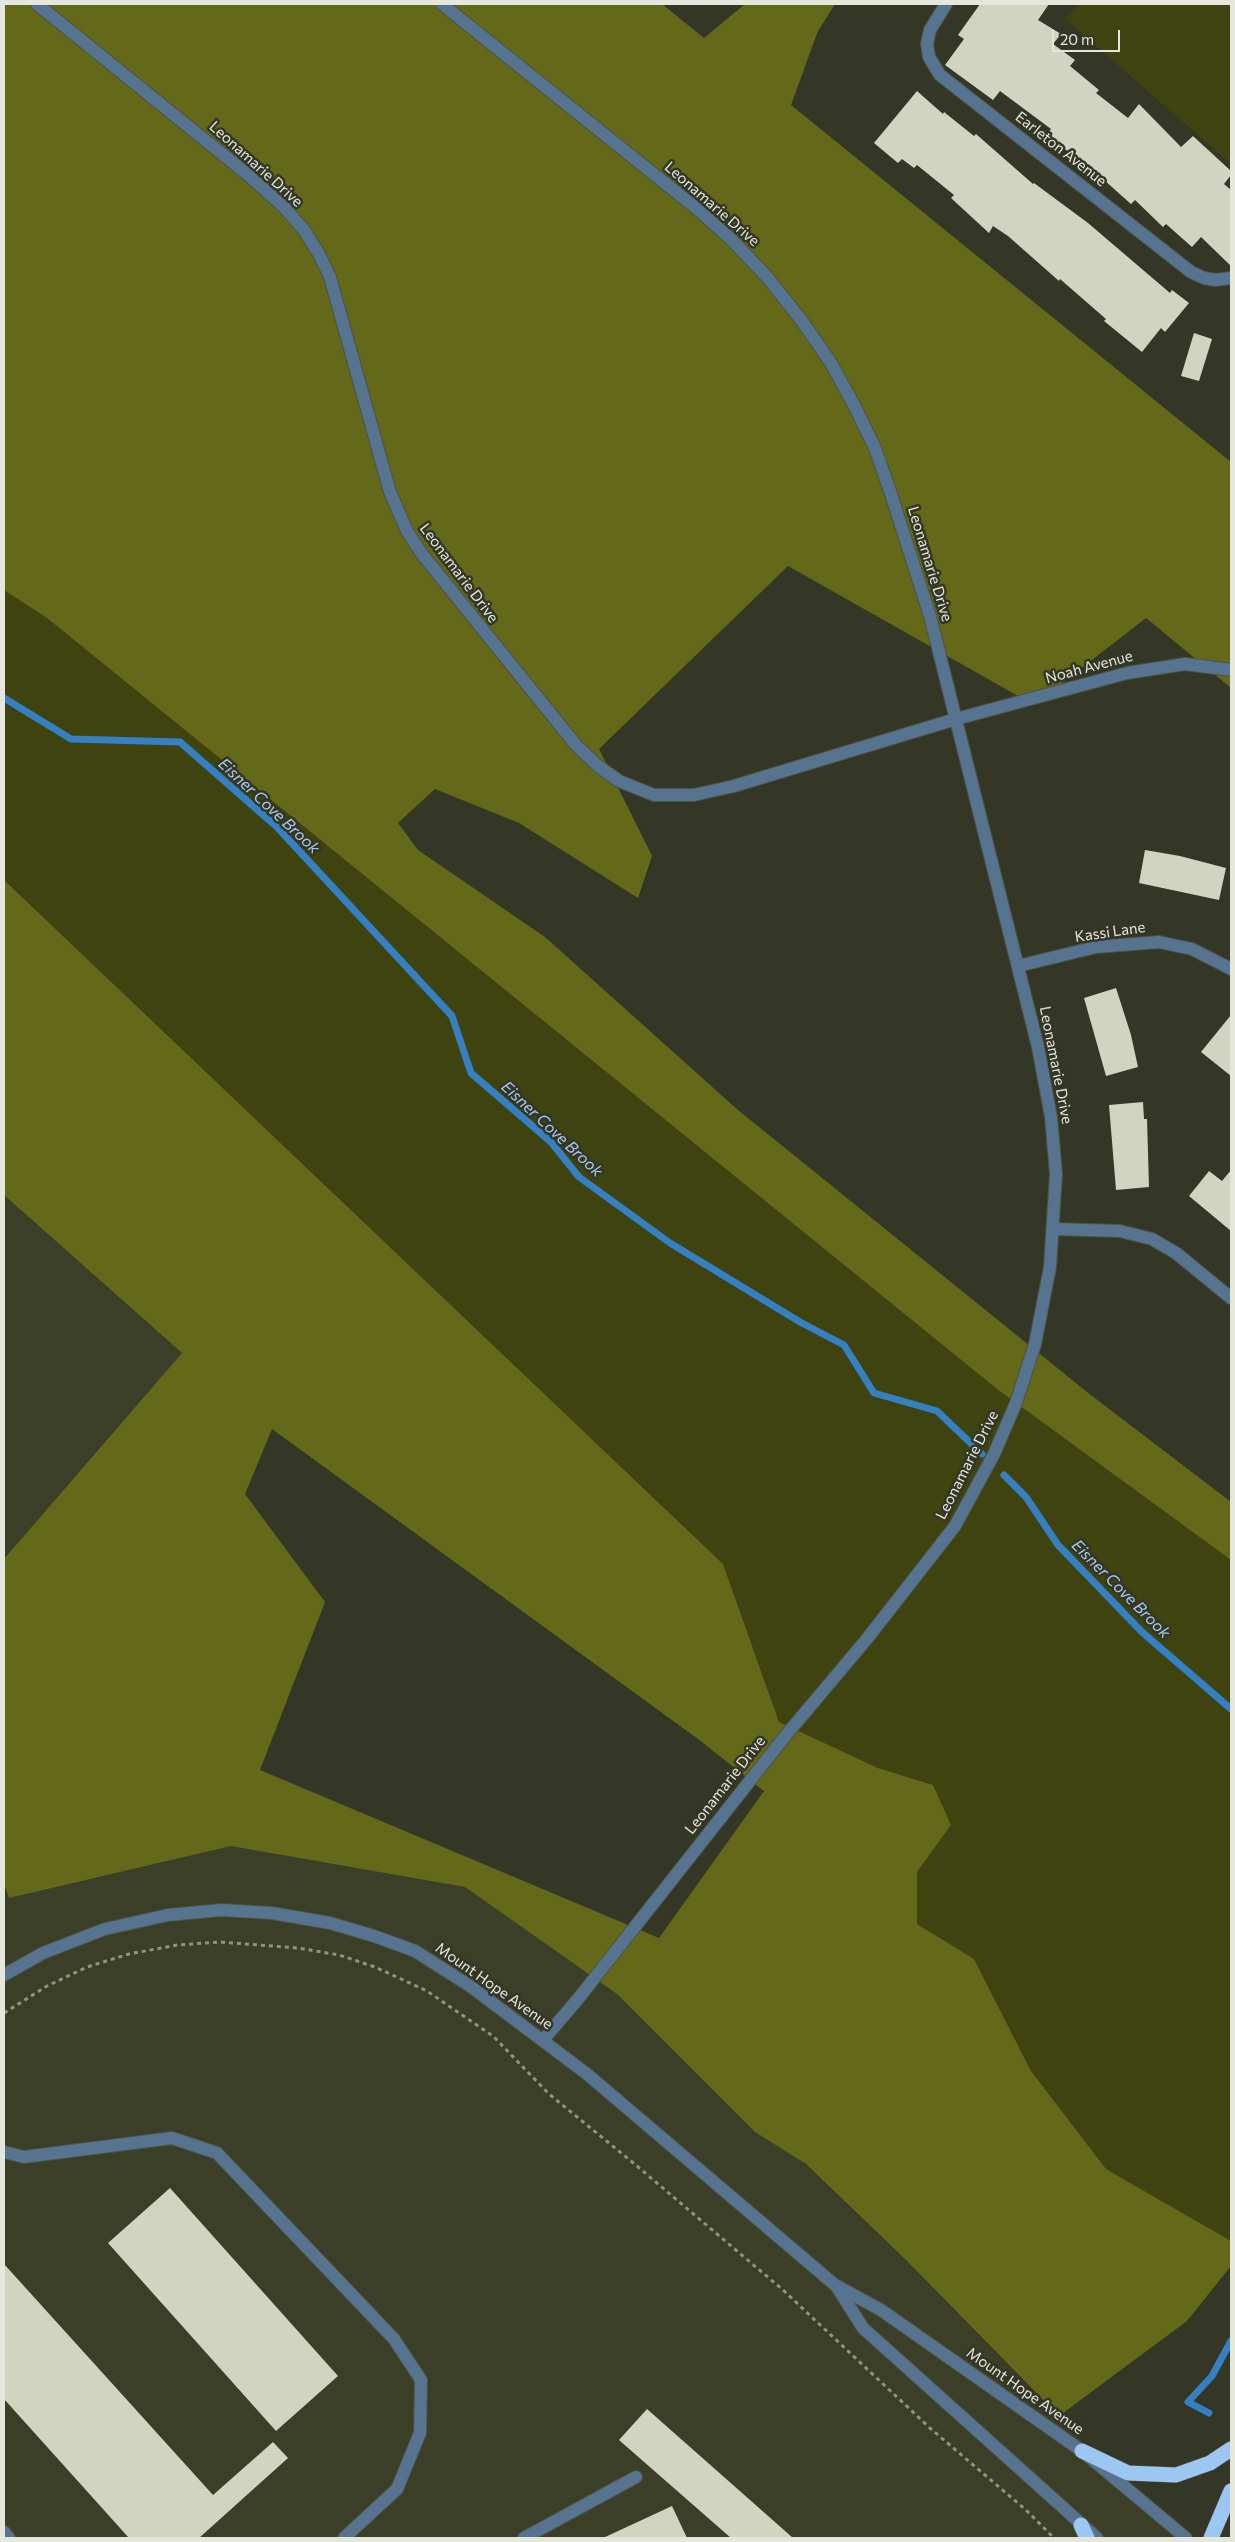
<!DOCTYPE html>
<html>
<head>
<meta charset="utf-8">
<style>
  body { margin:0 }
  #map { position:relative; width:1235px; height:2542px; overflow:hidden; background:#343626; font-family:Commissioner,sans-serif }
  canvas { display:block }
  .frame { position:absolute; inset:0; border:5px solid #e5e6dc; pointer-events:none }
  .scale { position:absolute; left:1052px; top:30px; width:68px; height:22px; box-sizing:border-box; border:2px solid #e5e6dc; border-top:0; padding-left:6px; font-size:15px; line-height:18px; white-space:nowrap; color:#e5e6dc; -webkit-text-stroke:4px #343626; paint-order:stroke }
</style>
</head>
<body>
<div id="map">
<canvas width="1235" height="2542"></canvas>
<div class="frame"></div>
<div class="scale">20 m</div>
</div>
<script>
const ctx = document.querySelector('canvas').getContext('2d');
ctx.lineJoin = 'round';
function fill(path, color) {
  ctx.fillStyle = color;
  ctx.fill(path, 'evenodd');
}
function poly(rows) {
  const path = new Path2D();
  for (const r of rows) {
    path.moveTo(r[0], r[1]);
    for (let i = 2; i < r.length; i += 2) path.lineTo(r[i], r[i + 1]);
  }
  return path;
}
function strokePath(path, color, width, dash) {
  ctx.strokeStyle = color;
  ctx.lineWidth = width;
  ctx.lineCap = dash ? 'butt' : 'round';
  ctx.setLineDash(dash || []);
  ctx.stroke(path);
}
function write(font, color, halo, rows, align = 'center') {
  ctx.font = font + ' Commissioner,sans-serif';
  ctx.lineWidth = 5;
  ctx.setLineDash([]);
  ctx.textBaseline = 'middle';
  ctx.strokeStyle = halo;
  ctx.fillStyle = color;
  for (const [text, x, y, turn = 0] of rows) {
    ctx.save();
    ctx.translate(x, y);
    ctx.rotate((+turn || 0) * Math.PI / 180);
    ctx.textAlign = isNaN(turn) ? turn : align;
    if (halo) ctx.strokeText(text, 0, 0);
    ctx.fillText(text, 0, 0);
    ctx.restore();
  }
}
const built = poly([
  [4,1195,182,1353,4,1559],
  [231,1845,465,1887,617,1994,755,2132,806,2164,904,2258,1175,2538,4,2538,4,1884,9,1898]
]);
const green = poly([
  [1080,4,1231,4,1231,164,1064,18],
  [4,590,47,618,997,1389,1231,1560,1231,2241,1106,2169,1031,2071,974,1959,917,1924,917,1872,951,1825,933,1785,878,1768,779,1722,723,1564,4,880]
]);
const forest = poly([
  [4,4,662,4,704,38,745,4,835,4,818,31,791,105,1231,462,1231,688,1146,618,1034,705,788,566,599,749,652,856,638,898,519,823,435,789,398,823,418,850,545,937,738,1110,1087,1392,1231,1502,1231,1560,997,1389,47,618,4,590],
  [4,880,723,1564,779,1722,878,1768,933,1785,951,1825,917,1872,917,1924,974,1959,1031,2071,1106,2169,1231,2241,1231,2266,1187,2321,1059,2416,904,2258,806,2164,755,2132,617,1994,465,1887,231,1846,9,1898,4,1884,4,1559,182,1353,4,1195],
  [272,1429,698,1739,764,1791,659,1938,260,1770,325,1602,245,1494]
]);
const stream = poly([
  [4,698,71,739,180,742,277,827,452,1016,471,1073,551,1142,579,1177,670,1243,800,1322,844,1345,874,1393,937,1411,982,1454],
  [1004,1475,1026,1497,1058,1545,1142,1632,1231,1709],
  [1209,2413,1188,2402,1212,2376,1231,2341]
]);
const building = poly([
  [980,4,1049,4,1038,20,1061,34,1053,44,1075,60,1070,66,1099,90,1096,93,1128,118,1139,104,1181,147,1193,136,1231,171,1231,175,1224,184,1231,190,1231,266,1201,237,1192,247,1166,224,1163,227,1135,200,1131,204,1085,163,1084,165,1047,134,1051,129,1000,91,993,100,945,65,964,39,958,35],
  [917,91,943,114,944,112,974,136,976,134,1033,184,1034,183,1088,223,1170,293,1172,290,1189,303,1165,332,1161,328,1142,352,1104,321,1106,319,1060,279,1059,281,1008,236,993,226,989,233,951,198,954,195,917,165,914,168,902,159,898,163,874,143],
  [1194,333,1212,339,1199,381,1181,376],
  [1145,850,1180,856,1226,868,1219,900,1139,883],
  [1116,988,1131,1035,1138,1067,1106,1076,1084,998],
  [1231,1015,1231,1076,1201,1052],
  [1143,1102,1144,1119,1147,1119,1149,1187,1116,1190,1109,1105],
  [1231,1170,1231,1231,1189,1196,1209,1171,1222,1181],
  [170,2188,338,2376,276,2431,108,2243],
  [4,2264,213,2495,273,2442,288,2458,199,2538,129,2538,4,2399],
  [647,2409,793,2538,731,2538,619,2440],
  [672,2506,687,2538,603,2538]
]);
const path = poly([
  [4,2013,47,1986,87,1967,129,1954,177,1945,220,1942,298,1948,339,1955,375,1967,427,1991,493,2036,549,2094,631,2161,783,2290,931,2429,1026,2510,1054,2538]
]);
const minor = poly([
  [37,4,247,174,283,206,304,230,319,254,330,277,390,492,407,531,422,554,576,745,598,766,619,781,654,795,694,795,734,786,956,719,1127,673,1185,664,1231,670],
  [442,4,696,208,731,239,767,277,802,321,831,363,854,405,875,448,890,491,930,616,1038,1047,1051,1117,1056,1174,1050,1267,1035,1344,1016,1403,994,1454,955,1526,866,1640,786,1735,578,1999,543,2040],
  [946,4,930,30,927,44,929,57,940,75,1191,272,1204,278,1215,280,1231,278],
  [1018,966,1096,947,1159,942,1192,949,1231,969],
  [1054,1229,1120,1231,1152,1239,1176,1253,1231,1298],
  [4,1975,43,1953,105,1929,168,1915,221,1910,272,1913,330,1923,374,1936,415,1951,470,1986,587,2074,835,2285,881,2310,1082,2451,1186,2538],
  [4,2152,24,2157,172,2138,217,2153,394,2339,421,2380,420,2433,397,2489,344,2538],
  [837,2287,863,2328,1097,2538],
  [4,2532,9,2538],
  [524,2538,636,2477]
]);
const highway = poly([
  [1082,2451,1128,2473,1176,2475,1210,2463,1231,2449],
  [1081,2525,1087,2538],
  [1211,2538,1231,2491]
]);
const streetNames = [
  ["Earleton Avenue",1061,149,38],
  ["Leonamarie Drive",256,164,42],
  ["Leonamarie Drive",712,204,41],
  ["Leonamarie Drive",930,564,73],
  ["Leonamarie Drive",459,573,53],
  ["Noah Avenue",1089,667,-15],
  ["Kassi Lane",1110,932,-8],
  ["Leonamarie Drive",1056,1065,79],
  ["Leonamarie Drive",967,1465,-63],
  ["Leonamarie Drive",725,1785,-52],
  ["Mount Hope Avenue",494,1986,35],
  ["Mount Hope Avenue",1025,2391,35]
];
const waterNames = [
  ["Eisner Cove Brook",269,806,43],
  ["Eisner Cove Brook",552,1129,43],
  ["Eisner Cove Brook",1121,1589,45]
];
fill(built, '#3c3f28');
fill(green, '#3f4310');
fill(forest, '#636918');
strokePath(stream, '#3480c2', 7);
fill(building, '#d1d4c0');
strokePath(minor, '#505243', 14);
strokePath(highway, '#505243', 16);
strokePath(path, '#909285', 3, [4, 4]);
strokePath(minor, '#567390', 12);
strokePath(highway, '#9cc7f2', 15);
write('15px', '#e5e6dc', '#343626', streetNames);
write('italic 16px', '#a7cbee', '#343626', waterNames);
</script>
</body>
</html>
